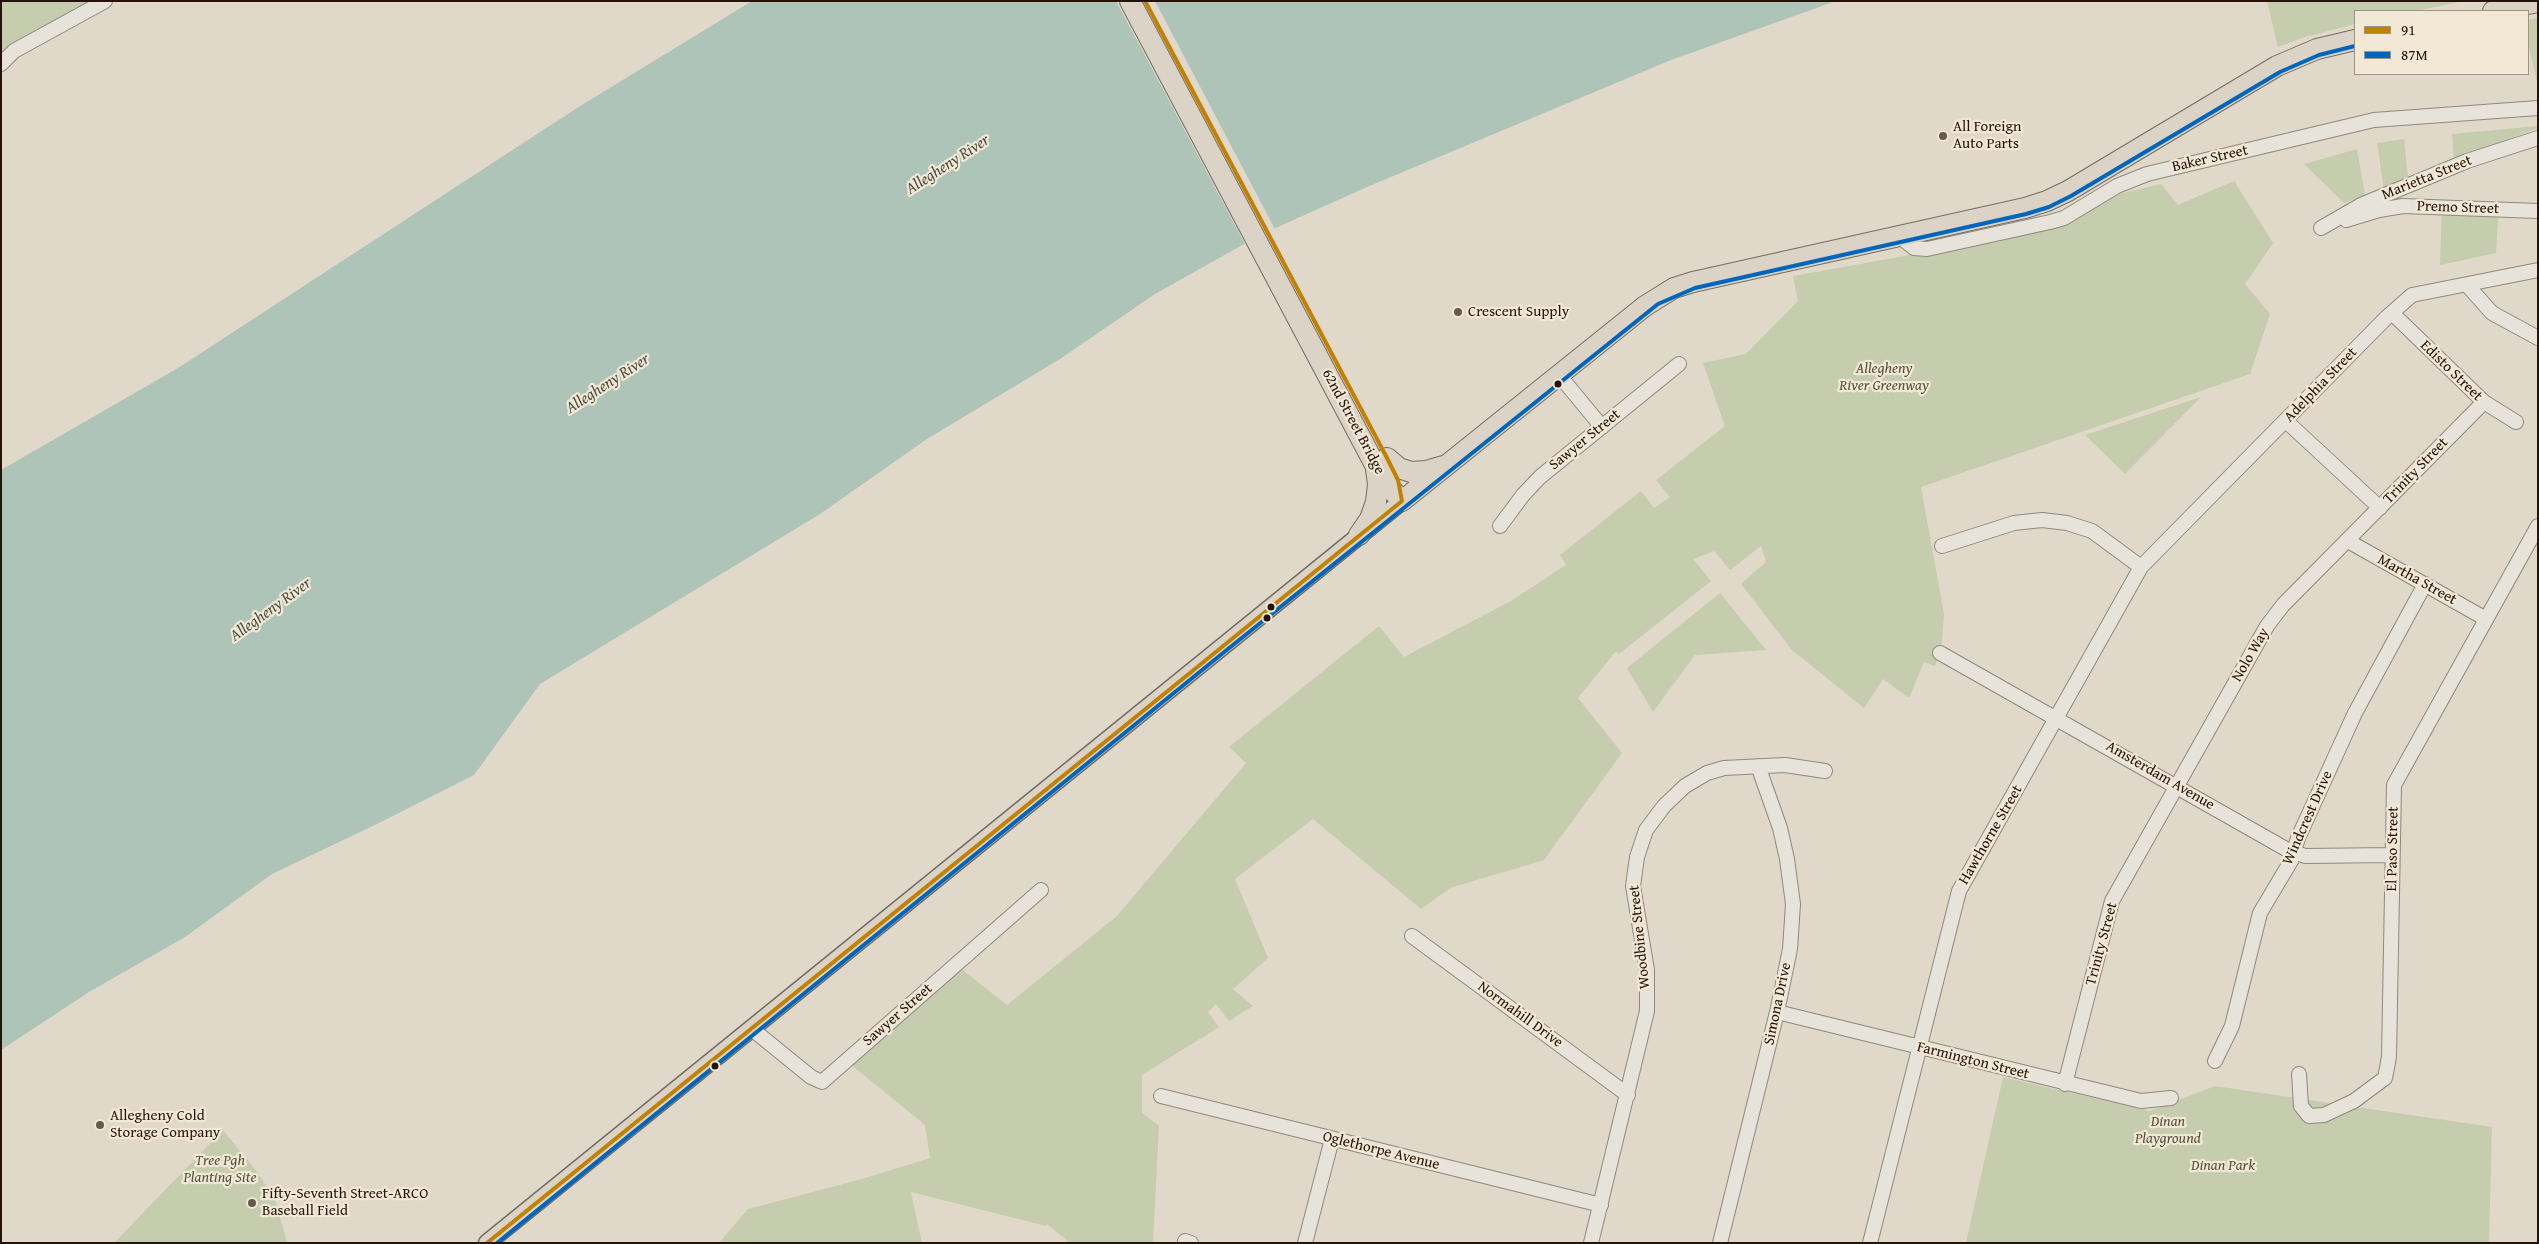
<!DOCTYPE html>
<html>
<head>
<meta charset="utf-8">
<style>
  body { margin:0 }
  #map { position:relative; width:2539px; height:1244px; overflow:hidden; background:#e0d8c9; font-family:"Gentium Book Plus",serif }
  canvas { display:block }
  .frame { position:absolute; inset:0; border:2px solid #25130a; pointer-events:none }
  .legend { position:absolute; left:2354px; top:10px; width:175px; height:65px; box-sizing:border-box; background:#f1e8d5; border:1px solid #9f9384; margin:0; padding:6px 9px; list-style:none; font-size:15px; color:#25130a }
  .legend li { display:flex; align-items:center; gap:10px; height:25px }
  .legend b { width:25px; border:1px solid #9f9384 }
</style>
</head>
<body>
<div id="map">
<canvas width="2539" height="1244"></canvas>
<div class="frame"></div>
<ul class="legend">
<li><b style="height:6px;background:#c28102"></b>91</li>
<li><b style="height:6px;background:#0065bd"></b>87M</li>
</ul>
</div>
<script>
const ctx = document.querySelector('canvas').getContext('2d');
ctx.lineJoin = 'round';
function fill(path, color) {
  ctx.fillStyle = color;
  ctx.fill(path, 'evenodd');
}
function poly(rows) {
  const path = new Path2D();
  for (const r of rows) {
    path.moveTo(r[0], r[1]);
    for (let i = 2; i < r.length; i += 2) path.lineTo(r[i], r[i + 1]);
  }
  return path;
}
function strokePath(path, color, width, dash) {
  ctx.strokeStyle = color;
  ctx.lineWidth = width;
  ctx.lineCap = dash ? 'butt' : 'round';
  ctx.setLineDash(dash || []);
  ctx.stroke(path);
}
function write(font, color, halo, rows, align = 'center') {
  ctx.font = font + ' "Gentium Book Plus",serif';
  ctx.lineWidth = 4.5;
  ctx.setLineDash([]);
  ctx.textBaseline = 'middle';
  ctx.strokeStyle = halo;
  ctx.fillStyle = color;
  for (const [text, x, y, turn = 0] of rows) {
    ctx.save();
    ctx.translate(x, y);
    ctx.rotate((+turn || 0) * Math.PI / 180);
    ctx.textAlign = isNaN(turn) ? turn : align;
    if (halo) ctx.strokeText(text, 0, 0);
    ctx.fillText(text, 0, 0);
    ctx.restore();
  }
}
const green = poly([
  [1,1,105,1,1,64],
  [2267,1,2464,1,2416,11,2355,11,2355,24,2305,37,2278,47],
  [2538,18,2538,87,2528,42,2528,20],
  [2538,126,2538,128,2454,160,2452,134],
  [2404,139,2408,178,2384,190,2377,143],
  [2357,149,2365,195,2344,203,2304,164],
  [2234,181,2273,243,2245,284,2270,314,2250,374,1921,487,1944,614,1942,641,1935,666,1924,662,1909,698,1883,679,1864,708,1792,650,1741,584,1766,562,1761,546,1730,570,1714,551,1693,559,1711,581,1619,654,1616,651,1578,698,1622,753,1544,860,1450,888,1421,909,1313,819,1235,879,1268,958,1233,989,1253,1006,1229,1021,1216,1004,1208,1012,1219,1027,1142,1075,1142,1113,1159,1126,1153,1243,1070,1243,1047,1224,1046,1226,911,1192,922,1243,719,1243,748,1209,862,1179,930,1158,925,1125,849,1063,959,967,1007,1005,1117,916,1246,763,1229,747,1379,626,1404,657,1511,601,1566,565,1560,555,1641,491,1654,508,1670,497,1656,480,1725,426,1703,363,1746,354,1798,301,1793,276,1977,243,2107,197,2161,184,2178,205],
  [2442,204,2499,206,2496,253,2440,265],
  [2201,397,2125,474,2085,435],
  [1720,593,1766,650,1695,655,1653,712,1627,668],
  [2003,1077,2150,1111,2215,1086,2492,1127,2489,1243,1966,1243],
  [223,1130,258,1173,276,1202,287,1243,114,1243]
]);
const water = poly([
  [752,1,1836,1,1671,60,1367,187,1260,235,1155,294,1060,359,927,439,820,514,540,684,474,775,379,823,272,874,185,937,89,992,1,1050,1,470,178,368,577,108]
]);
const pier = poly([
  [1116,1,1155,1,1276,231,1246,246]
]);
const minor = poly([
  [1,64,14,51,105,1],
  [2346,220,2379,210,2403,206,2538,211],
  [2321,228,2361,205,2467,161,2538,138],
  [1899,236,1914,248,1927,249,2050,222,2064,218,2117,186,2147,174,2374,120,2538,108],
  [2467,285,2492,313,2538,338],
  [2392,313,2484,402,2516,422],
  [1559,375,1602,427],
  [2286,421,2380,508],
  [1500,526,1523,495,1540,477,1679,364],
  [2348,541,2486,619],
  [1942,546,2014,523,2042,520,2067,523,2092,531,2141,567],
  [1940,653,2286,849,2305,856,2392,855],
  [1412,936,1628,1095],
  [1777,1012,2141,1101,2171,1098],
  [752,1029,811,1077,822,1082,1041,890],
  [2215,1061,2232,1026,2260,913,2291,861,2298,838,2355,713,2425,584],
  [2299,1074,2301,1106,2309,1116,2324,1115,2354,1101,2385,1078,2389,1057,2394,785,2538,526],
  [2065,1084,2112,901,2267,626,2283,605,2484,402],
  [1161,1096,1601,1205],
  [1185,1241,1191,1243],
  [1305,1243,1332,1139],
  [1591,1243,1647,1011,1647,970,1633,886,1637,857,1646,830,1664,806,1685,786,1707,773,1724,768,1785,765,1825,771],
  [1720,1243,1777,1012,1790,949,1793,904,1787,859,1780,828,1758,766],
  [1870,1243,1959,891,2141,567,2387,317,2412,295,2538,270]
]);
const major = poly([
  [487,1243,1402,501]
]);
const highway = poly([
  [1130,1,1374,463,1389,487,1402,501],
  [2493,11,2538,2],
  [1387,458,1399,468,1411,472,1426,471,1443,466],
  [1402,501,1645,306,1674,288,1693,282,2025,208,2047,201,2068,191,2277,66,2317,49,2355,40],
  [1359,535,1370,519,1376,502,1378,484,1376,469]
]);
const bus1 = poly([
  [487,1243,1402,501,1398,480,1387,458,1145,1]
]);
const bus2 = poly([
  [497,1243,1228,649,1658,304,1695,288,2026,214,2049,207,2071,196,2280,72,2319,55,2355,46]
]);
const markers = [
  [1943,136,5,"#66584d"],
  [1458,312,5,"#66584d"],
  [1558,384,4.5,"#25130a"],
  [1271,607,4.5,"#25130a"],
  [1267,618,4.5,"#25130a"],
  [715,1066,4.5,"#25130a"],
  [100,1125,5,"#66584d"],
  [252,1203,5,"#66584d"]
];
const poiNames = [
  ["All Foreign",1953,127],
  ["Auto Parts",1953,144],
  ["Crescent Supply",1468,312],
  ["Allegheny Cold",110,1116],
  ["Storage Company",110,1133],
  ["Fifty-Seventh Street-ARCO",262,1194],
  ["Baseball Field",262,1211]
];
const streetNames = [
  ["Baker Street",2210,159,-13],
  ["Marietta Street",2427,178,-22],
  ["Premo Street",2458,208,2],
  ["Edisto Street",2451,371,44],
  ["Adelphia Street",2321,385,-46],
  ["62nd Street Bridge",1353,422,62],
  ["Sawyer Street",1585,440,-39],
  ["Trinity Street",2416,471,-46],
  ["Martha Street",2417,580,29],
  ["Nolo Way",2251,655,-60],
  ["Amsterdam Avenue",2160,776,30],
  ["Windcrest Drive",2308,818,-66],
  ["Hawthorne Street",1991,835,-60],
  ["El Paso Street",2393,849,-89],
  ["Woodbine Street",1640,937,-96],
  ["Trinity Street",2102,944,-75],
  ["Simona Drive",1778,1004,-78],
  ["Sawyer Street",898,1015,-41],
  ["Normahill Drive",1520,1015,36],
  ["Farmington Street",1973,1061,14],
  ["Oglethorpe Avenue",1381,1151,14]
];
const parkNames = [
  ["Allegheny",1884,369],
  ["River Greenway",1884,386],
  ["Dinan",2168,1122],
  ["Playground",2168,1139],
  ["Tree Pgh",220,1161],
  ["Planting Site",220,1178],
  ["Dinan Park",2223,1166]
];
const waterNames = [
  ["Allegheny River",948,165,-33],
  ["Allegheny River",608,384,-33],
  ["Allegheny River",271,610,-36]
];
fill(green, '#c6ccae');
fill(water, '#aec4b8');
fill(pier, '#e0d8c9');
strokePath(minor, '#8f887e', 16);
strokePath(major, '#746d65', 19);
strokePath(highway, '#746d65', 22);
strokePath(minor, '#e7e3db', 14);
strokePath(major, '#dad3c6', 16);
strokePath(highway, '#dad3c6', 20);
strokePath(bus1, '#c28102', 4);
strokePath(bus2, '#0065bd', 4);
for (const [x, y, r, color] of markers) {
  const dot = new Path2D();
  dot.arc(x, y, r, 0, 2 * Math.PI);
  ctx.fillStyle = color;
  ctx.fill(dot);
  strokePath(dot, '#f1e8d5', 2);
}
write('15px', '#25130a', '#f1e8d5', poiNames, 'left');
write('15px', '#25130a', '#f1e8d5', streetNames);
write('italic 15px', '#56503b', '#f1e8d5', parkNames);
write('italic 16px', '#4d4e44', '#f1e8d5', waterNames);
</script>
</body>
</html>
